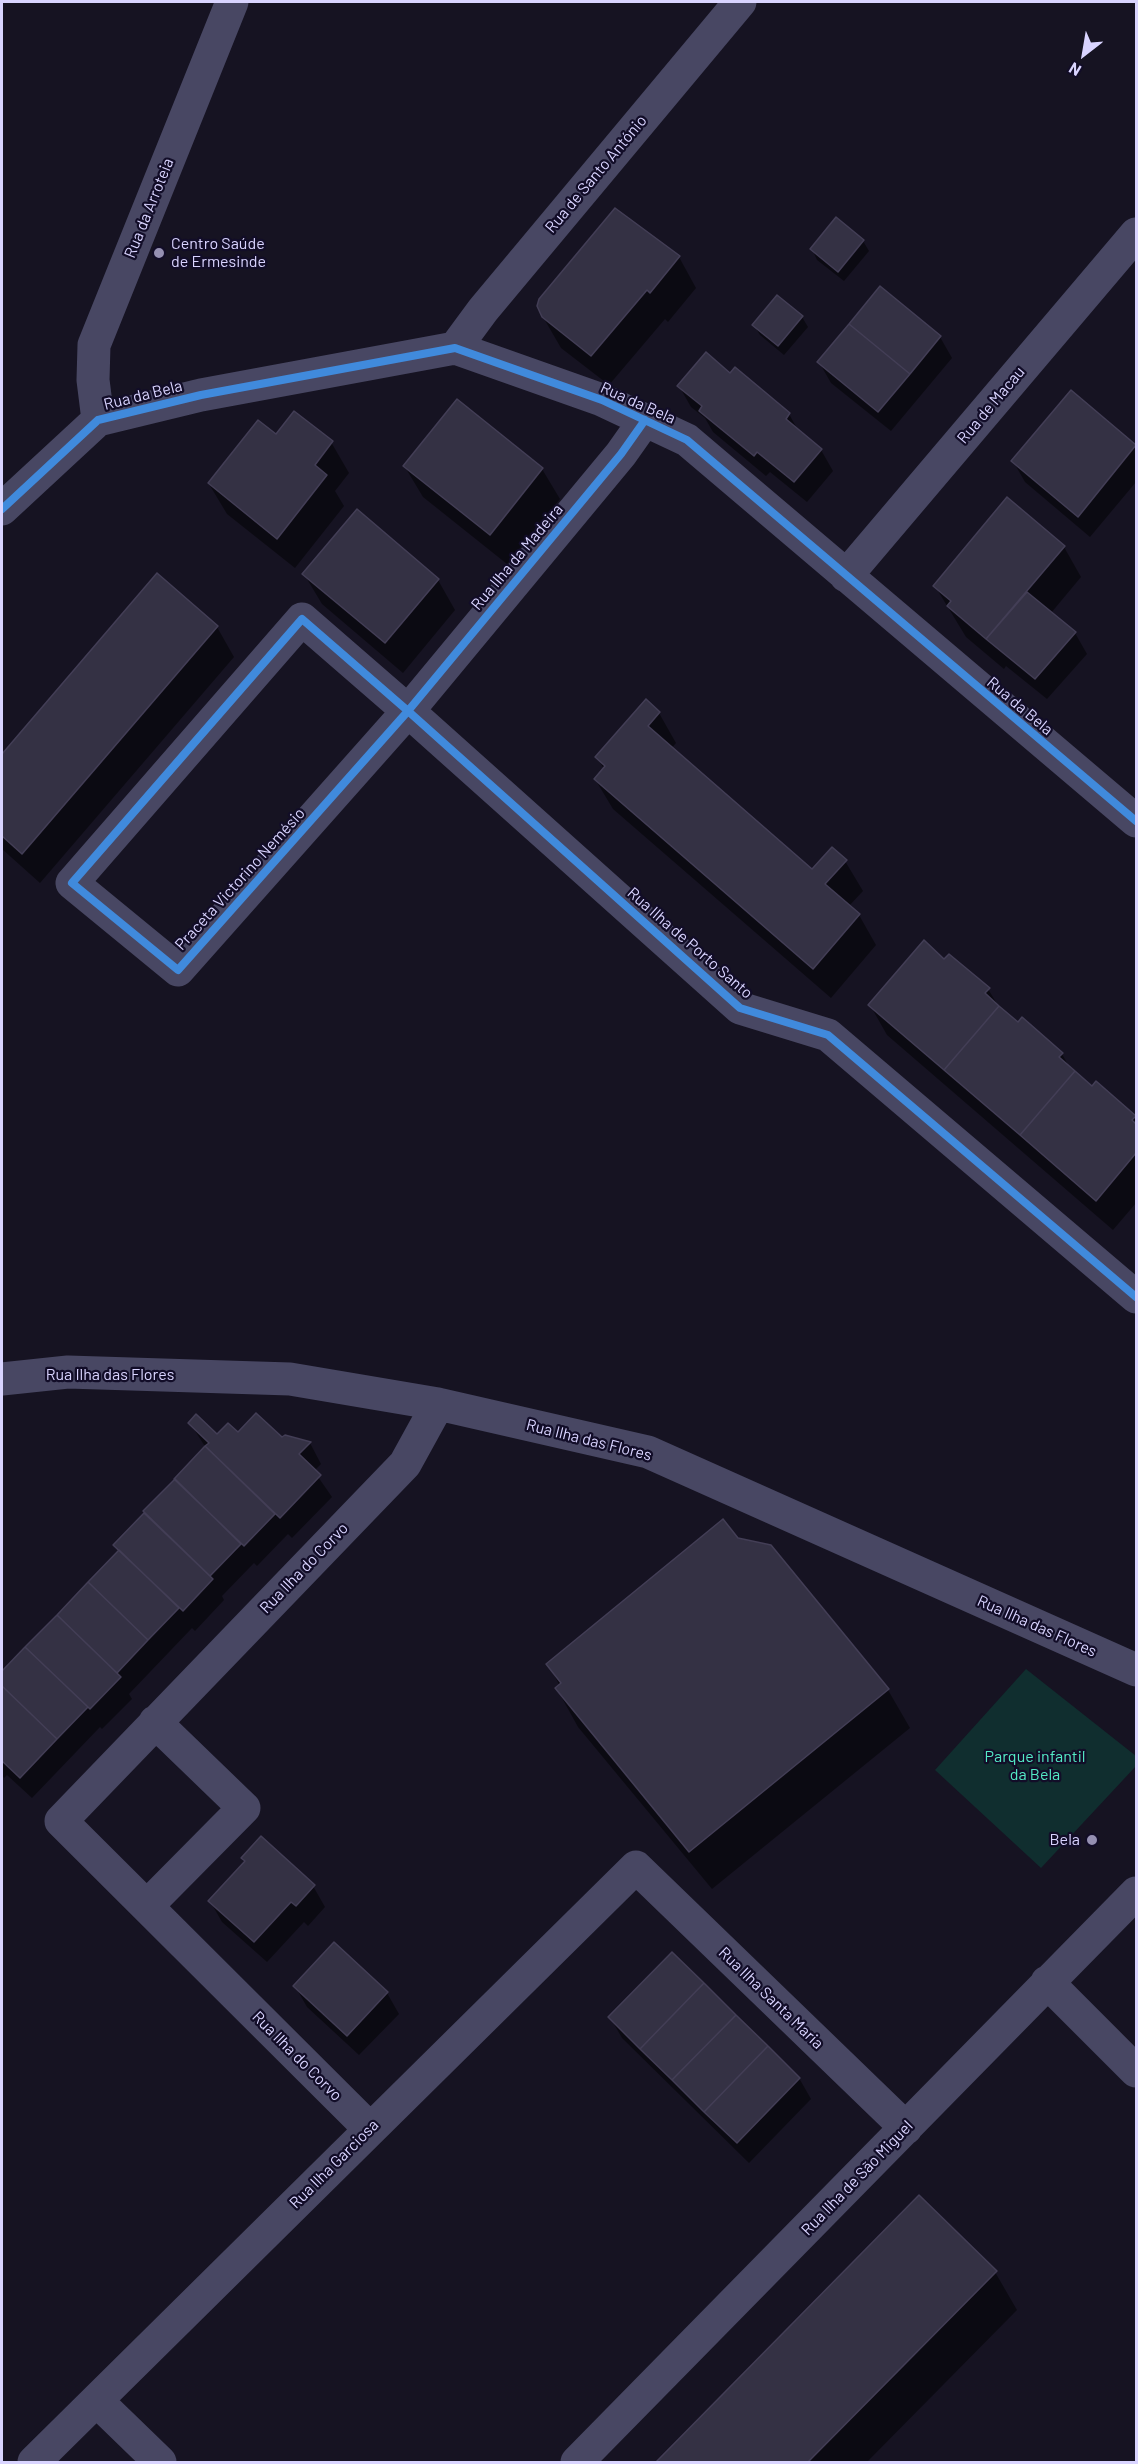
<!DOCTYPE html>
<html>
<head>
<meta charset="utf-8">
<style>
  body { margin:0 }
  #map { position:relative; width:1138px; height:2464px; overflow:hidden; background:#161322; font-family:Barlow,sans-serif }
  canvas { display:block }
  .frame { position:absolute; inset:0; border:3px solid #d9d4ff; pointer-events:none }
  .north { position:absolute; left:1054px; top:24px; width:60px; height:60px; -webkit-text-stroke:4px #120d28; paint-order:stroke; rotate:211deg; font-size:16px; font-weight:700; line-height:24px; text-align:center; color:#d9d4ff }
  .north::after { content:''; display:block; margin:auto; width:21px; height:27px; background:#d9d4ff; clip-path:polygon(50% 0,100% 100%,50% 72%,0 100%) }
</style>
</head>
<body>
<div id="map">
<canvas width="1138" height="2464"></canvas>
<div class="frame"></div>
<div class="north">N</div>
</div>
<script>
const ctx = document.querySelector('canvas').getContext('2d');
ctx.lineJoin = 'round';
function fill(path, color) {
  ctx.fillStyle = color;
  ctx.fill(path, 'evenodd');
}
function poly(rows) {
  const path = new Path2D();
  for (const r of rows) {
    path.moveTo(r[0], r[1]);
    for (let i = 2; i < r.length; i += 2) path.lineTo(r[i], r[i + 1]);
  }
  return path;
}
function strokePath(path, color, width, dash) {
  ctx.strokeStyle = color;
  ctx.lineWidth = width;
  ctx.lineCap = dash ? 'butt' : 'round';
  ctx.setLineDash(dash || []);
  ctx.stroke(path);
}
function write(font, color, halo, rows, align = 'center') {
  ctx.font = font + ' Barlow,sans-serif';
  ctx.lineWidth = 4.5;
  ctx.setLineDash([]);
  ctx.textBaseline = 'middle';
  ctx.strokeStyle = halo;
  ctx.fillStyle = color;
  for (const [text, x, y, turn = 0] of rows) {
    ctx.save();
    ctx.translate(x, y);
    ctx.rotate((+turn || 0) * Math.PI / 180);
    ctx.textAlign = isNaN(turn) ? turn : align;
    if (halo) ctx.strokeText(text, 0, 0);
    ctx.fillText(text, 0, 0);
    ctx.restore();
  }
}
const green = poly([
  [1026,1669,1136,1756,1136,1766,1041,1868,935,1770]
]);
const shadow = poly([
  [863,241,869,251,844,281,817,260,812,249],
  [679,257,696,288,668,322,665,319,609,385,561,348,543,317],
  [802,317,808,327,784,355,760,335,754,325],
  [940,337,952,358,891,431,831,383,819,362],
  [731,375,789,414,799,432,821,450,833,471,807,502,770,472,766,476,713,432,705,418,691,407,679,386],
  [1071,392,1136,447,1136,482,1090,537,1025,482,1013,461],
  [276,436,331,442,349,473,335,491,344,506,295,568,227,514,209,484],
  [405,467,542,469,560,499,507,564,423,497],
  [1064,547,1081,577,1051,613,1075,633,1087,654,1047,699,1006,666,1004,669,966,637,935,586],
  [304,574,438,580,455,610,403,673,322,604],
  [157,575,217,627,234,657,40,883,2,849,2,756],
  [659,713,676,743,671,749,813,872,845,861,863,891,849,906,859,915,876,945,831,998,613,809,595,779,604,769,597,757],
  [945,961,988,989,999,1007,1018,1024,1062,1054,1071,1070,1092,1088,1135,1117,1136,1203,1113,1230,887,1035,870,1005],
  [190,1423,217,1436,238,1434,282,1440,285,1437,310,1443,321,1464,314,1471,332,1497,292,1538,288,1534,257,1566,254,1563,222,1596,224,1600,195,1631,192,1628,129,1694,132,1699,102,1729,100,1727,32,1798,7,1775,4,1778,2,1775,2,1674,119,1552,114,1545,206,1448],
  [737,1539,770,1546,888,1690,910,1728,712,1889,578,1727,557,1689,560,1686,548,1664],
  [243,1858,313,1886,325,1907,308,1926,304,1922,267,1962,222,1922,210,1901,245,1862],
  [295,1986,387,1993,399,2014,359,2055,307,2007],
  [610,2017,799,2078,811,2099,749,2163,622,2038],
  [919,2197,995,2272,1017,2310,867,2462,658,2462]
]);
const building = poly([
  [615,208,680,256,650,293,647,290,591,356,542,317,537,306,539,299,615,208],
  [836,217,864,240,838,272,810,249,836,217],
  [880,286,941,336,910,374,849,324,880,286],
  [777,295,803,316,778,346,752,325,777,295],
  [849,324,910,374,878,412,817,362,849,324],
  [706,352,730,373,735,367,790,413,786,419,822,449,794,482,757,452,754,456,699,411,702,406,677,386,706,352],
  [1071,390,1136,445,1078,517,1011,461,1071,390],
  [457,399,543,468,490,535,403,466,457,399],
  [294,411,333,441,315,465,327,475,277,539,208,483,258,420,276,434,294,411],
  [1007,497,1065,546,986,639,947,606,951,601,933,586,1007,497],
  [357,509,439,579,385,643,302,574,357,509],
  [157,573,218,626,22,854,2,836,2,754,157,573],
  [1027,592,1076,632,1035,679,986,639,1027,592],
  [646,699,660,712,648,726,812,869,832,847,847,860,825,884,860,914,813,969,594,779,605,766,595,757,646,699],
  [924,940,944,959,949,954,990,988,985,993,999,1006,944,1070,868,1005,924,940],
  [999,1006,1018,1022,1022,1017,1063,1053,1059,1057,1075,1071,1020,1135,944,1070,999,1006],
  [1075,1071,1092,1086,1096,1081,1136,1116,1132,1120,1136,1124,1136,1153,1096,1201,1020,1135,1075,1071],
  [256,1413,282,1437,285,1435,311,1442,299,1454,321,1475,280,1518,205,1446,209,1443,188,1423,196,1414,217,1434,228,1423,238,1432,256,1413],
  [205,1446,275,1514,244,1546,174,1479,205,1446],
  [175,1479,241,1544,210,1576,143,1511,175,1479],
  [144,1513,213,1579,183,1611,113,1545,144,1513],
  [723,1519,738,1538,771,1545,889,1689,689,1852,555,1688,561,1683,546,1664,723,1519],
  [119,1550,179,1608,148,1640,88,1582,119,1550],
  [88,1582,148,1640,117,1673,57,1615,88,1582],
  [57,1615,121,1677,90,1709,25,1647,57,1615],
  [25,1647,88,1707,57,1739,2,1686,2,1671,25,1647],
  [2,1686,57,1739,20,1778,2,1761,2,1686],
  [261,1836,315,1885,296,1906,291,1902,254,1942,208,1901,245,1861,241,1858,261,1836],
  [334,1942,388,1992,347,2036,293,1986,334,1942],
  [672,1952,704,1983,640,2049,608,2017,672,1952],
  [704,1983,736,2015,672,2080,640,2049,704,1983],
  [736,2015,768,2046,704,2112,672,2080,736,2015],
  [768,2046,800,2078,737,2143,704,2112,768,2046],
  [919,2195,997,2271,808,2462,656,2462,919,2195]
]);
const minor = poly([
  [455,348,483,310,740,2],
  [98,420,93,380,94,345,232,2],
  [645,420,621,454,408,711,178,970,72,883,302,619,408,711,740,1008,828,1035,1136,1297],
  [2,509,98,420,201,395,455,348,602,400,687,440,1136,821],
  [846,576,1136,234],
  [2,1379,68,1372,290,1379,438,1404,648,1452,1136,1670],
  [147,1906,244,1808,155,1722],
  [1047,1982,1136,2071],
  [370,2129,61,1821,405,1464,438,1404],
  [97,2401,160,2462],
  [34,2462,636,1867,906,2128],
  [577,2462,1136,1893]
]);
const cycleway = poly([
  [645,420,621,454,408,711,178,970,72,883,302,619,408,711,740,1008,828,1035,1136,1297],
  [2,509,98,420,201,395,455,348,602,400,687,440,1136,821]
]);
const markers = [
  [159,253,6,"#9590b2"],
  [1092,1840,6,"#9590b2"]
];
const streetNames = [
  ["Rua de Santo António",596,174,-50],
  ["Rua da Arroteia",149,208,-68],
  ["Rua da Bela",143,395,-14],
  ["Rua da Bela",638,403,24],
  ["Rua de Macau",991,405,-50],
  ["Rua Ilha da Madeira",517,557,-50],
  ["Rua da Bela",1020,706,40],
  ["Praceta Victorino Nemésio",240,879,-48],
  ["Rua Ilha de Porto Santo",690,943,41],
  ["Rua Ilha das Flores",110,1375],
  ["Rua Ilha das Flores",589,1440,14],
  ["Rua Ilha do Corvo",304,1568,-46],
  ["Rua Ilha das Flores",1037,1626,24],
  ["Rua Ilha Santa Maria",771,1998,44],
  ["Rua Ilha do Corvo",297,2056,45],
  ["Rua Ilha Garciosa",334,2164,-45],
  ["Rua Ilha de São Miguel",857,2178,-46]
];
const poiNames = [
  ["Centro Saúde",171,244],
  ["de Ermesinde",171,262],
  ["Bela",1080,1840,"right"]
];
const parkNames = [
  ["Parque infantil",1035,1757],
  ["da Bela",1035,1775]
];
fill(green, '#102e2f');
fill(shadow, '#0007');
fill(building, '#343144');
strokePath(building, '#433e56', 1.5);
strokePath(minor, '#484763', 33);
strokePath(cycleway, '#408adc', 8);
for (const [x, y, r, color] of markers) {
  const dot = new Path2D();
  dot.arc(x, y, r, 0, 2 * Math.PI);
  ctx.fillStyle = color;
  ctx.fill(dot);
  strokePath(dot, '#120d28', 2);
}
write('16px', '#d9d4ff', '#120d28', streetNames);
write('16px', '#d9d4ff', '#120d28', poiNames, 'left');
write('16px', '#54ebc6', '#120d28', parkNames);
</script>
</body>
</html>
